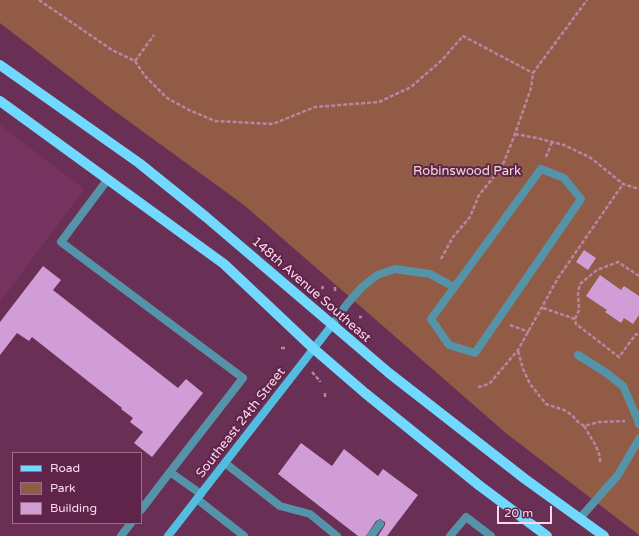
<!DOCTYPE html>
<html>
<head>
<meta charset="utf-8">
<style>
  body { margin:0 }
  #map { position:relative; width:639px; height:536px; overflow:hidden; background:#6a2f55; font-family:"Varela Round",sans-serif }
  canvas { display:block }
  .legend { position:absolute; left:12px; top:452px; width:130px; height:72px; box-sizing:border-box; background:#5e244a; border:1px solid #9d6c8b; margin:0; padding:5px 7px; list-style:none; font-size:12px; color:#fcd7ec }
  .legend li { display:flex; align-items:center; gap:8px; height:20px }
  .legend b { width:20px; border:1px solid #9d6c8b }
  .scale { position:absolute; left:497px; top:506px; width:55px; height:18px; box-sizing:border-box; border:2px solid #fcd7ec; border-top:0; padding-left:5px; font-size:12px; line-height:14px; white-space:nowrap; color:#fcd7ec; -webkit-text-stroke:3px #5e244a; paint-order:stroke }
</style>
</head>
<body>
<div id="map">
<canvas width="639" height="536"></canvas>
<ul class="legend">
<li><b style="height:5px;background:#71d9fd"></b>Road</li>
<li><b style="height:11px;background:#925b45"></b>Park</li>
<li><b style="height:11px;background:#d19dd7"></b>Building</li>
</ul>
<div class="scale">20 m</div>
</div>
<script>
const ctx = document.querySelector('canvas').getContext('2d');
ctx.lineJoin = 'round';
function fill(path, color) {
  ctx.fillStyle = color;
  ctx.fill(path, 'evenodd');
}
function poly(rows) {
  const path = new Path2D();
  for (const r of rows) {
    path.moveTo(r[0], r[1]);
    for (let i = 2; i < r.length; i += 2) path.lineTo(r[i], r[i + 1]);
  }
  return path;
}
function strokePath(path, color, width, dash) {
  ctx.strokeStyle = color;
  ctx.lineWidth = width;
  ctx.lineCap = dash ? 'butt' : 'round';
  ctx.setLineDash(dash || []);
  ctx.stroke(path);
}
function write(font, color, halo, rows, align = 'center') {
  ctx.font = font + ' "Varela Round",sans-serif';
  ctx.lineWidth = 4;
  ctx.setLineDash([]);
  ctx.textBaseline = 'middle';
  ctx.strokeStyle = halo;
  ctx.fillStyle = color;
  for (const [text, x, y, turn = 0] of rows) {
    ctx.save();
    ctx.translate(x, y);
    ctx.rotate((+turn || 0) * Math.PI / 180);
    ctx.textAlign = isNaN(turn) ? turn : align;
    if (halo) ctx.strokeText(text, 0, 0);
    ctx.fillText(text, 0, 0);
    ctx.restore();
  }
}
const built = poly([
  [0,125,84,189,0,302]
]);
const green = poly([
  [0,0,639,0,639,535,507,434,244,205,109,107,0,23]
]);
const building = poly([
  [584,250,596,258,588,270,576,262],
  [43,266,61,280,53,290,178,388,186,379,203,393,152,457,134,443,143,432,130,422,133,418,121,409,122,408,32,337,29,341,17,333,0,355,0,322],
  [600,275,621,290,624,286,639,296,639,315,633,324,624,318,621,323,605,312,607,310,586,296],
  [301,443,332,466,344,449,378,476,383,469,418,495,387,536,378,536,385,525,385,522,380,519,376,521,366,536,358,536,278,474]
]);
const path = poly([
  [39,0,112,50,135,61,145,76,167,98,189,110,215,121,273,124,315,107,379,102,411,87,442,60,463,36,533,73],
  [135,61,154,35],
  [515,134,537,138,564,145,591,158,623,184,639,189],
  [546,157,552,142],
  [441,259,453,237,470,217,479,195,497,173,504,162,515,134,531,88,533,73,587,0],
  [322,289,323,286],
  [335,291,335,287],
  [543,308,575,319,576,324,619,357,636,334,639,336],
  [359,317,362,317],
  [575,319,579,310,578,293,580,284,597,270,618,262,639,276],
  [510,325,529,332],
  [281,348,285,348],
  [518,351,523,369,530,384,546,404,564,410,572,415,578,422,584,426,599,422,625,421],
  [312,372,320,381,320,382],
  [478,387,483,386,490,383,518,350,558,278,623,184],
  [325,393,325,397],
  [584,426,596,446,600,457,600,464]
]);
const lane = poly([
  [541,169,564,178,581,199,475,353,449,345,431,319,541,169],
  [108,179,61,242,243,378,170,472],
  [332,325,347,304,362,287,377,275,395,269,430,274,454,287],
  [578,355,605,372,623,386,638,420,639,424],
  [225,463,280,506,310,514,337,536],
  [197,499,244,536],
  [141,510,170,472,201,494],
  [580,518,618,475,639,439],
  [121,536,131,523],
  [371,536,380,524],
  [450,536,466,517,491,536]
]);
const secondary = poly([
  [168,536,332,325]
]);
const primary = poly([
  [0,65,139,163,206,217,389,373,525,479,604,536],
  [0,101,224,264,314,349,365,393,480,486,547,536]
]);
const parkNames = [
  ["Robinswood Park",467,172]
];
const streetNames = [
  ["148th Avenue Southeast",311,290,41],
  ["Southeast 24th Street",241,423,-52]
];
fill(built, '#783460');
fill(green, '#925b45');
fill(building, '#d19dd7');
strokePath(path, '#b687a4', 2.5, [4, 2]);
strokePath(lane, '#5593a9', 8);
strokePath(secondary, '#53bde0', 8);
strokePath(primary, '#71d9fd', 10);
write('13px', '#f1dcd3', '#5e244a', parkNames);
write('13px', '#fcd7ec', '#5e244a', streetNames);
</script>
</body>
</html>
